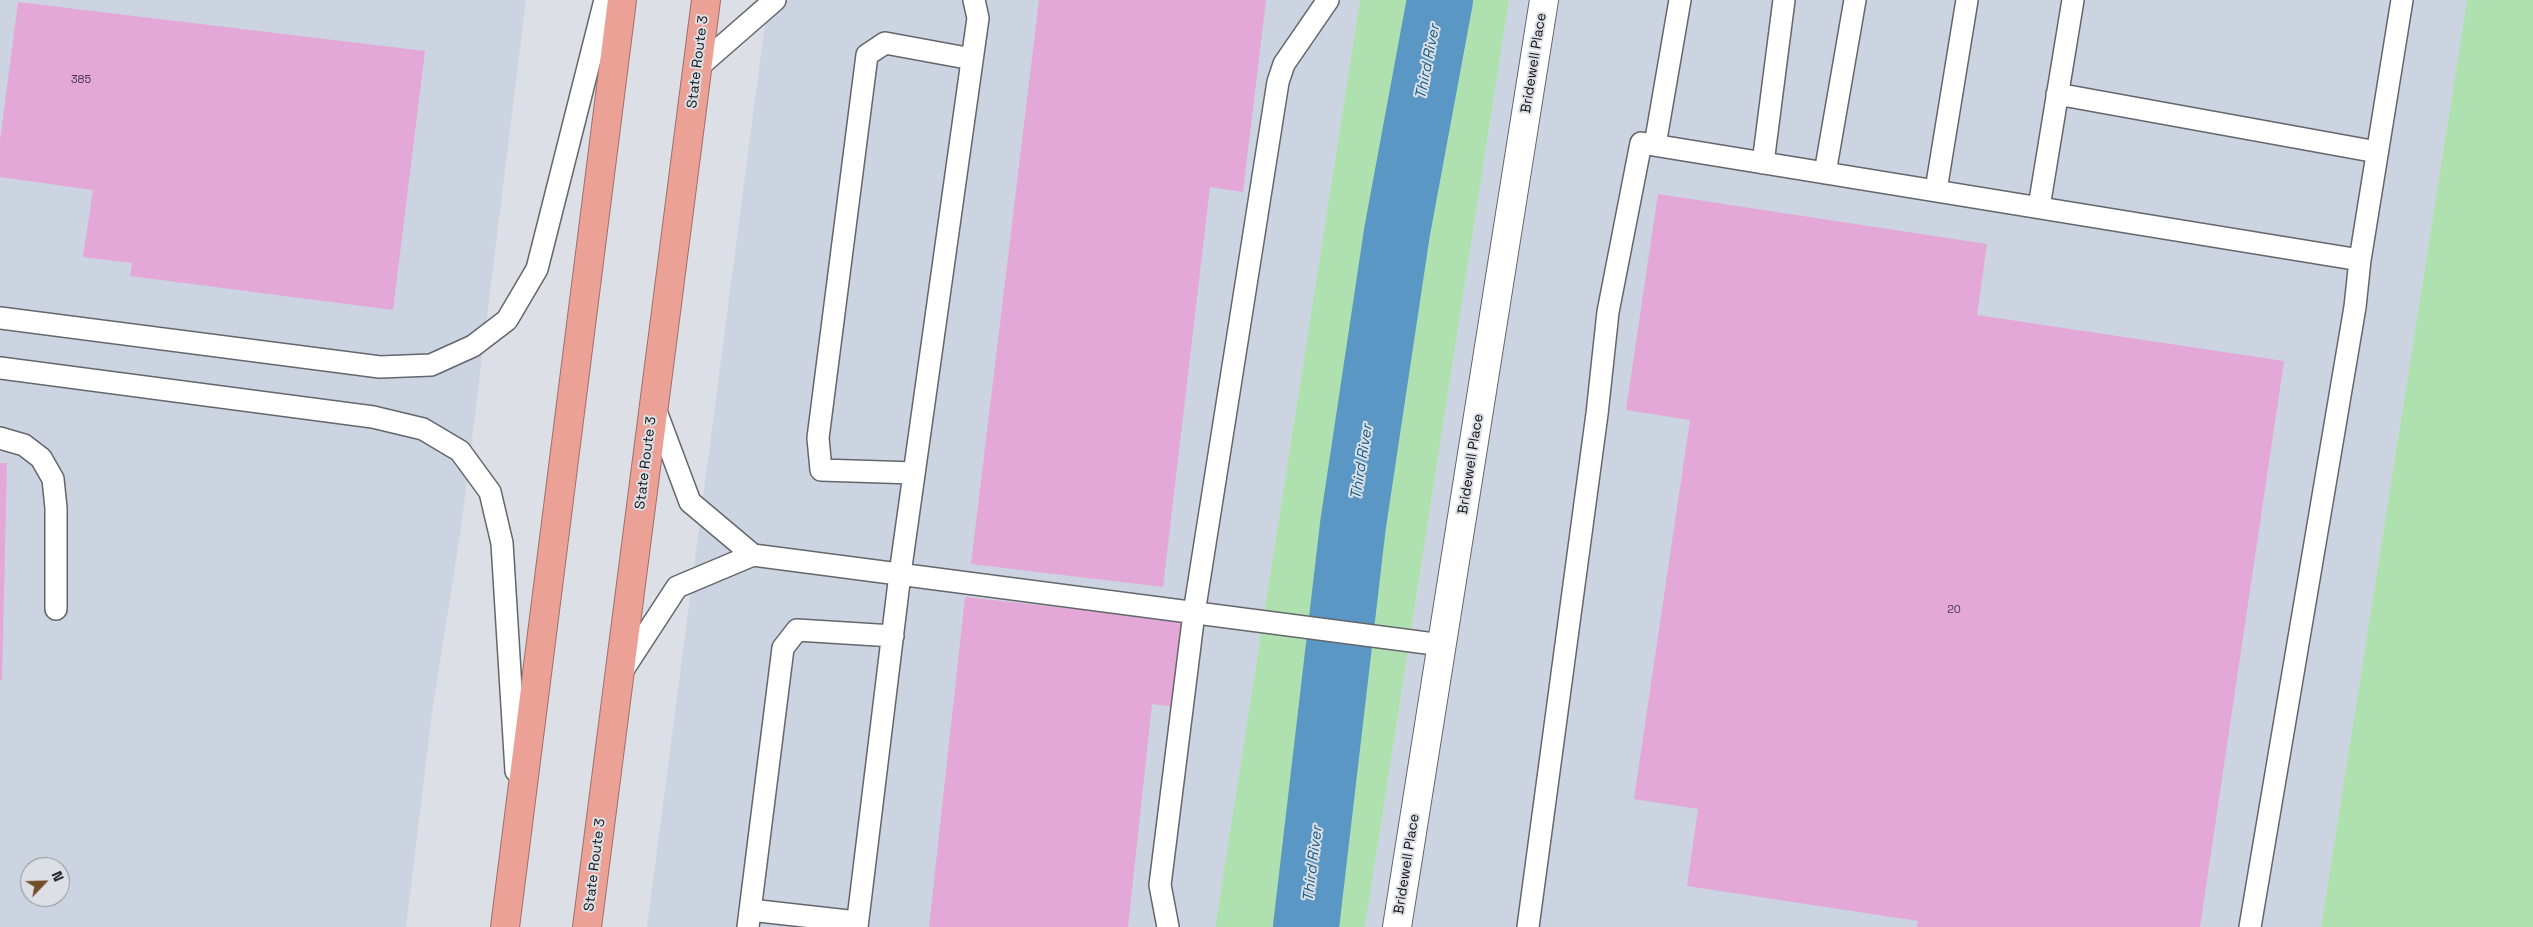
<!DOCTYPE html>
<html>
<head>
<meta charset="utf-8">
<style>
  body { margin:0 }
  #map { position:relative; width:2533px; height:927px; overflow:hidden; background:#dce0e6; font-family:"Space Grotesk",sans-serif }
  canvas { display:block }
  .north { position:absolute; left:20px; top:857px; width:50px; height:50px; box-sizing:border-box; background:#dce0e6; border:1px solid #8b8e92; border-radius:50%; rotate:66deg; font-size:14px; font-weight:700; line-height:20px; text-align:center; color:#121315 }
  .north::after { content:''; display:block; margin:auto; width:18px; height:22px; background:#724d28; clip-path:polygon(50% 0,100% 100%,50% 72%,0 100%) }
</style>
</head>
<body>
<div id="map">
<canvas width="2533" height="927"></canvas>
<div class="north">N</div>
</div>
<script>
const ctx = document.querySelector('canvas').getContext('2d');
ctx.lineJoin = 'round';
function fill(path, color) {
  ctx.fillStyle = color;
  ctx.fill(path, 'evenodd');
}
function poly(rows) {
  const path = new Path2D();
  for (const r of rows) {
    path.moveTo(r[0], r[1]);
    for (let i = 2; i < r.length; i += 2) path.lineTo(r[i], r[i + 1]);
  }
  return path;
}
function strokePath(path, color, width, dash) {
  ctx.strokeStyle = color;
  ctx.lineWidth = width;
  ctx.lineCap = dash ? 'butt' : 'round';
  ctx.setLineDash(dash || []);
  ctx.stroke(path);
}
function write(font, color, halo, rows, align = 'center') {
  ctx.font = font + ' "Space Grotesk",sans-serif';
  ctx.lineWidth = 4;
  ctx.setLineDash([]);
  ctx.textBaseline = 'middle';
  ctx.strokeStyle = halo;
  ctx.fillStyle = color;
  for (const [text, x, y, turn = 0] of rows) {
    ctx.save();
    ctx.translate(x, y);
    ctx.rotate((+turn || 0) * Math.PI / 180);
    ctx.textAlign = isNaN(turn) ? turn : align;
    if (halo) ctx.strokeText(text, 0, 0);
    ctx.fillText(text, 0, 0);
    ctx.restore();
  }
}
const built = poly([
  [0,0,526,0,461,528,432,713,406,927,0,927],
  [30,867,60,867,60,897,30,897],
  [768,0,1360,0,1215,927,647,927],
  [1509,0,2467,0,2321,927,1365,927]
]);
const green = poly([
  [1360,0,1509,0,1365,927,1215,927],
  [2467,0,2533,0,2533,927,2321,927]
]);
const river = poly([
  [1306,927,1353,525,1397,232,1440,0]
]);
const building = poly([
  [1039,0,1266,0,1243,192,1210,187,1163,587,971,564],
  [18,2,425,51,393,310,130,276,132,263,83,257,93,190,0,177,0,141],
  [1658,194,1987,244,1977,315,2284,361,2200,927,1917,927,1918,921,1687,886,1698,809,1634,799,1690,420,1626,410],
  [0,463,7,463,2,680,0,680],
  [965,597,1184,621,1175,707,1152,704,1128,927,929,927]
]);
const lane = poly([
  [697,68,775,0],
  [2057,94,2377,152],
  [1655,145,1680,0],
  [1763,163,1784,0],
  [1825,173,1855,0],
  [1936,190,1967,0],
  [2039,207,2073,0],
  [2360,260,2402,0],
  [0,318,380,367,431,365,473,346,507,320,537,269,605,0],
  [0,368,373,417,423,429,460,451,490,492,502,543,516,771],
  [654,406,690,502,753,555],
  [0,438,24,445,41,458,53,479,56,508,56,609],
  [914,473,821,470,818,438,867,55,885,43,972,59],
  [621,673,677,587,753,555,1442,645],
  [750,910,857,922],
  [748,927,783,648,797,630,893,636],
  [857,927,900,574,978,18,974,0],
  [1168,927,1160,885,1194,613,1278,82,1284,64,1328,0],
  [1528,927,1597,414,1608,312,1641,143,2360,260,2355,307,2250,927]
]);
const street = poly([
  [1397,927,1544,0]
]);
const highway = poly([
  [505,927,622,0],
  [587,927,706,0]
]);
const numberNames = [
  ["385",81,80],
  ["20",1954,610]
];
const streetNames = [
  ["State Route 3",698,62,-83],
  ["Bridewell Place",1534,63,-81],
  ["State Route 3",646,463,-83],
  ["Bridewell Place",1471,464,-81],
  ["Bridewell Place",1407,864,-81],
  ["State Route 3",595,865,-83]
];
const waterNames = [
  ["Third River",1428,62,-79],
  ["Third River",1362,462,-81],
  ["Third River",1313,864,-83]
];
fill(built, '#cbd4e0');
fill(green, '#afe1b0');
strokePath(river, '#5a97c4', 66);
fill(building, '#e3a8d8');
strokePath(lane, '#63666b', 24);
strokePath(street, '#63666b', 30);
strokePath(highway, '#a06f6a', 30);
strokePath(lane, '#fff', 21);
strokePath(street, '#fff', 28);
strokePath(highway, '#eca197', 28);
write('11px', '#463846', null, numberNames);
write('14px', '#121315', '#dce0e6', streetNames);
write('italic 15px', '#165c88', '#dce0e6', waterNames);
</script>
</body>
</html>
